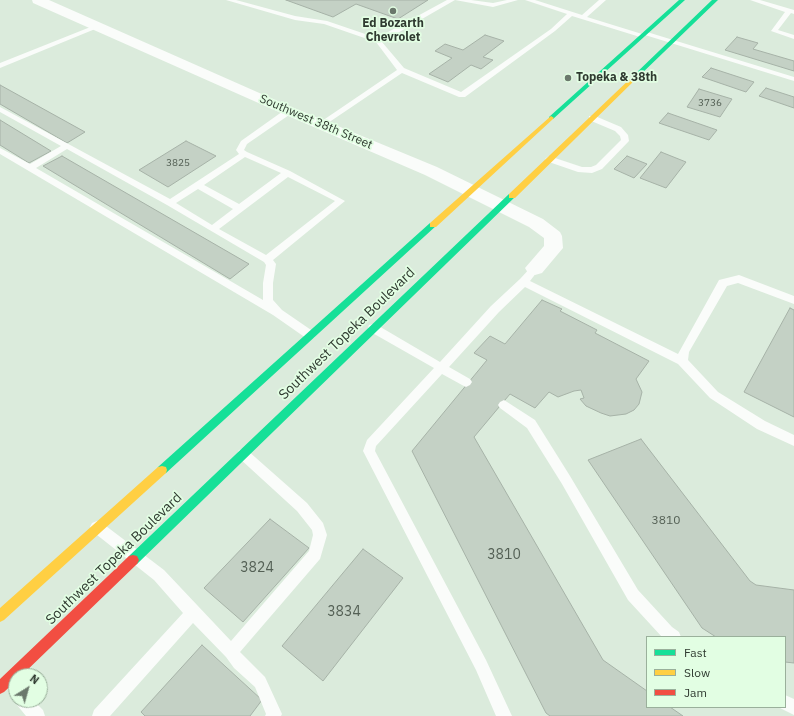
<!DOCTYPE html>
<html>
<head>
<meta charset="utf-8">
<style>
  body { margin:0 }
  #map { position:relative; width:794px; height:716px; overflow:hidden; background:#dbebdc; font-family:"IBM Plex Sans",sans-serif }
  canvas { display:block }
  .legend { position:absolute; left:646px; top:636px; width:140px; height:72px; box-sizing:border-box; background:#e2fee3; border:1px solid #9ab09b; margin:0; padding:5px 7px; list-style:none; font-size:12px; color:#2f3a30 }
  .legend li { display:flex; align-items:center; gap:8px; height:20px }
  .legend b { width:20px; border:1px solid #9ab09b }
  .north { position:absolute; left:8px; top:668px; width:40px; height:40px; box-sizing:border-box; background:#e2fee3; border:1px solid #9ab09b; border-radius:50%; rotate:37deg; font-size:11px; font-weight:700; line-height:16px; text-align:center; color:#2f3a30 }
  .north::after { content:''; display:block; margin:auto; width:14px; height:18px; background:#6b786c; clip-path:polygon(50% 0,100% 100%,50% 72%,0 100%) }
</style>
</head>
<body>
<div id="map">
<canvas width="794" height="716"></canvas>
<ul class="legend">
<li><b style="height:5px;background:#16e098"></b>Fast</li>
<li><b style="height:5px;background:#ffcf43"></b>Slow</li>
<li><b style="height:5px;background:#f24e42"></b>Jam</li>
</ul>
<div class="north">N</div>
</div>
<script>
const ctx = document.querySelector('canvas').getContext('2d');
ctx.lineJoin = 'round';
function fill(path, color) {
  ctx.fillStyle = color;
  ctx.fill(path, 'evenodd');
}
function poly(rows) {
  const path = new Path2D();
  for (const r of rows) {
    path.moveTo(r[0], r[1]);
    for (let i = 2; i < r.length; i += 2) path.lineTo(r[i], r[i + 1]);
  }
  return path;
}
function strokePath(path, color, width, dash) {
  ctx.strokeStyle = color;
  ctx.lineWidth = width;
  ctx.lineCap = dash ? 'butt' : 'round';
  ctx.setLineDash(dash || []);
  ctx.stroke(path);
}
function write(font, color, halo, rows, align = 'center') {
  ctx.font = font + ' "IBM Plex Sans",sans-serif';
  ctx.lineWidth = 3.5;
  ctx.setLineDash([]);
  ctx.textBaseline = 'middle';
  ctx.strokeStyle = halo;
  ctx.fillStyle = color;
  for (const [text, x, y, turn = 0] of rows) {
    ctx.save();
    ctx.translate(x, y);
    ctx.rotate((+turn || 0) * Math.PI / 180);
    ctx.textAlign = isNaN(turn) ? turn : align;
    if (halo) ctx.strokeText(text, 0, 0);
    ctx.fillText(text, 0, 0);
    ctx.restore();
  }
}
const building = poly([
  [286,0,428,0,398,19,356,4,333,17,286,0],
  [485,35,504,41,483,57,493,60,481,69,471,65,448,82,429,74,452,58,435,51,445,44,463,50,485,35],
  [737,37,758,43,753,49,794,61,794,71,725,50,737,37],
  [711,68,754,82,746,92,702,77,711,68],
  [0,85,85,132,67,143,0,104,0,85],
  [766,88,794,97,794,108,759,96,766,88],
  [699,89,732,99,720,117,687,107,699,89],
  [668,113,717,130,709,140,659,123,668,113],
  [0,120,51,151,29,163,0,145,0,120],
  [186,141,216,156,168,187,139,170,186,141],
  [661,152,686,162,666,188,640,178,661,152],
  [62,156,249,264,230,279,43,166,62,156],
  [627,156,647,164,634,178,614,169,627,156],
  [542,300,562,309,560,311,597,330,595,333,649,361,636,379,642,392,639,404,634,410,626,414,610,416,601,413,586,406,580,399,584,398,581,390,574,391,558,397,549,392,535,408,510,394,474,437,603,660,647,691,647,707,670,707,683,716,550,716,546,713,412,451,487,360,474,353,490,336,505,344,542,300],
  [790,308,794,310,794,417,744,392,790,308],
  [641,439,750,581,756,585,794,590,794,663,785,662,785,637,716,637,702,628,588,460,641,439],
  [270,519,309,548,243,622,204,588,270,519],
  [363,549,403,578,323,681,282,646,363,549],
  [202,645,262,700,250,716,145,716,141,712,202,645]
]);
const lane = poly([
  [226,0,236,0,295,16,327,21,377,38,447,0,471,0,493,3,507,0,518,0,493,7,455,0,382,42,404,68,461,92,551,29,567,14,525,0,535,0,582,15,599,0,606,0,587,17,642,34,643,32,647,32,794,77,794,81,645,35,644,37,640,37,572,16,555,31,465,97,459,97,402,73,322,127,318,125,319,123,397,70,376,42,324,24,295,20,226,0],
  [750,0,760,0,794,10,794,14,791,13,778,30,794,35,794,39,771,31,785,12,750,0],
  [98,24,101,26,100,27,0,68,0,63,98,24],
  [0,107,170,199,239,154,236,150,241,141,286,109,292,109,292,113,247,144,244,150,247,152,290,171,345,201,273,260,276,264,273,283,273,300,282,310,314,332,315,335,314,338,306,338,273,315,0,154,0,148,30,164,61,146,0,112,0,107],
  [67,149,167,205,264,262,266,265,263,283,263,300,36,168,67,149],
  [245,157,281,173,239,204,204,185,245,157],
  [288,177,335,201,266,255,219,229,288,177],
  [198,189,233,209,212,225,176,203,198,189],
  [589,116,595,116,621,127,628,135,629,141,602,169,592,173,578,172,546,161,545,159,549,156,582,167,591,167,596,165,621,140,620,136,615,131,589,120,589,116],
  [535,265,540,268,530,281,678,354,719,280,739,275,794,296,794,304,738,283,727,286,689,352,688,360,718,392,765,421,794,435,794,446,757,429,710,398,678,364,525,287,499,312,449,367,470,379,472,382,470,385,466,387,462,385,442,374,376,446,375,451,486,660,512,716,496,716,476,670,363,451,367,440,434,368,369,331,368,328,369,325,373,324,377,325,440,362,491,306,520,279,532,266,535,265],
  [504,400,535,420,570,476,638,590,672,627,679,632,681,637,662,637,628,600,562,484,527,428,500,408,498,405,500,402,504,400],
  [243,449,247,450,307,503,323,523,327,535,320,559,240,652,265,677,282,714,281,716,265,716,266,714,255,687,234,668,226,657,193,623,110,716,92,716,94,710,183,613,154,580,92,531,90,527,92,523,97,521,102,523,164,570,231,641,309,551,313,535,312,530,297,511,239,458,237,454,239,450,243,449],
  [785,695,794,699,794,715,780,708,779,707,785,707,785,695],
  [16,696,16,700,33,700,43,710,45,716,26,716,17,705,14,700,16,696]
]);
const street = poly([
  [32,0,49,0,282,103,437,167,543,219,560,232,562,236,563,248,542,273,535,275,528,273,525,268,544,246,544,238,529,227,425,175,272,109,33,3,32,0]
]);
const fast = poly([
  [679,0,685,0,553,119,549,119,549,117,679,0],
  [712,0,718,0,637,78,633,78,633,76,712,0],
  [509,194,515,194,516,196,137,564,133,565,129,564,127,560,129,556,509,194],
  [430,223,433,223,437,225,166,473,162,474,158,473,157,470,158,467,430,223]
]);
const slow = poly([
  [633,76,638,77,515,198,509,198,509,194,633,76],
  [551,116,554,118,553,119,436,227,430,227,430,223,551,116],
  [162,466,166,467,167,470,166,473,4,620,0,622,0,608,158,467,162,466]
]);
const jam = poly([
  [133,555,137,556,139,560,137,564,21,676,16,676,16,681,4,692,0,694,0,679,129,556,133,555]
]);
const markers = [
  [393,11,4,"#6b786c"],
  [568,78,4,"#6b786c"]
];
const farNumbernames = [
  ["3736",710,103],
  ["3825",178,163]
];
const farPoinames = [
  ["Ed Bozarth",393,24],
  ["Chevrolet",393,38],
  ["Topeka & 38th",576,78,"left"]
];
const farStreetnames = [
  ["Southwest 38th Street",316,122,23]
];
const numberNames = [
  ["3810",666,521]
];
const streetNames = [
  ["Southwest Topeka Boulevard",347,334,-44],
  ["Southwest Topeka Boulevard",114,559,-44]
];
const nearNumbernames = [
  ["3810",504,555],
  ["3824",257,568],
  ["3834",344,612]
];
fill(building, '#c4d1c5');
strokePath(building, '#a6b2a7', 1);
fill(lane, '#fafcfa');
fill(street, '#fafcfa');
fill(fast, '#16e098');
fill(slow, '#ffcf43');
fill(jam, '#f24e42');
for (const [x, y, r, color] of markers) {
  const dot = new Path2D();
  dot.arc(x, y, r, 0, 2 * Math.PI);
  ctx.fillStyle = color;
  ctx.fill(dot);
  strokePath(dot, '#e2fee3', 1.5);
}
write('10px', '#546055', null, farNumbernames);
write('bold 12px', '#2f3a30', '#e2fee3', farPoinames);
write('12px', '#2f3a30', '#e2fee3', farStreetnames);
write('12px', '#546055', null, numberNames);
write('14px', '#2f3a30', '#e2fee3', streetNames);
write('14px', '#546055', null, nearNumbernames);
</script>
</body>
</html>
